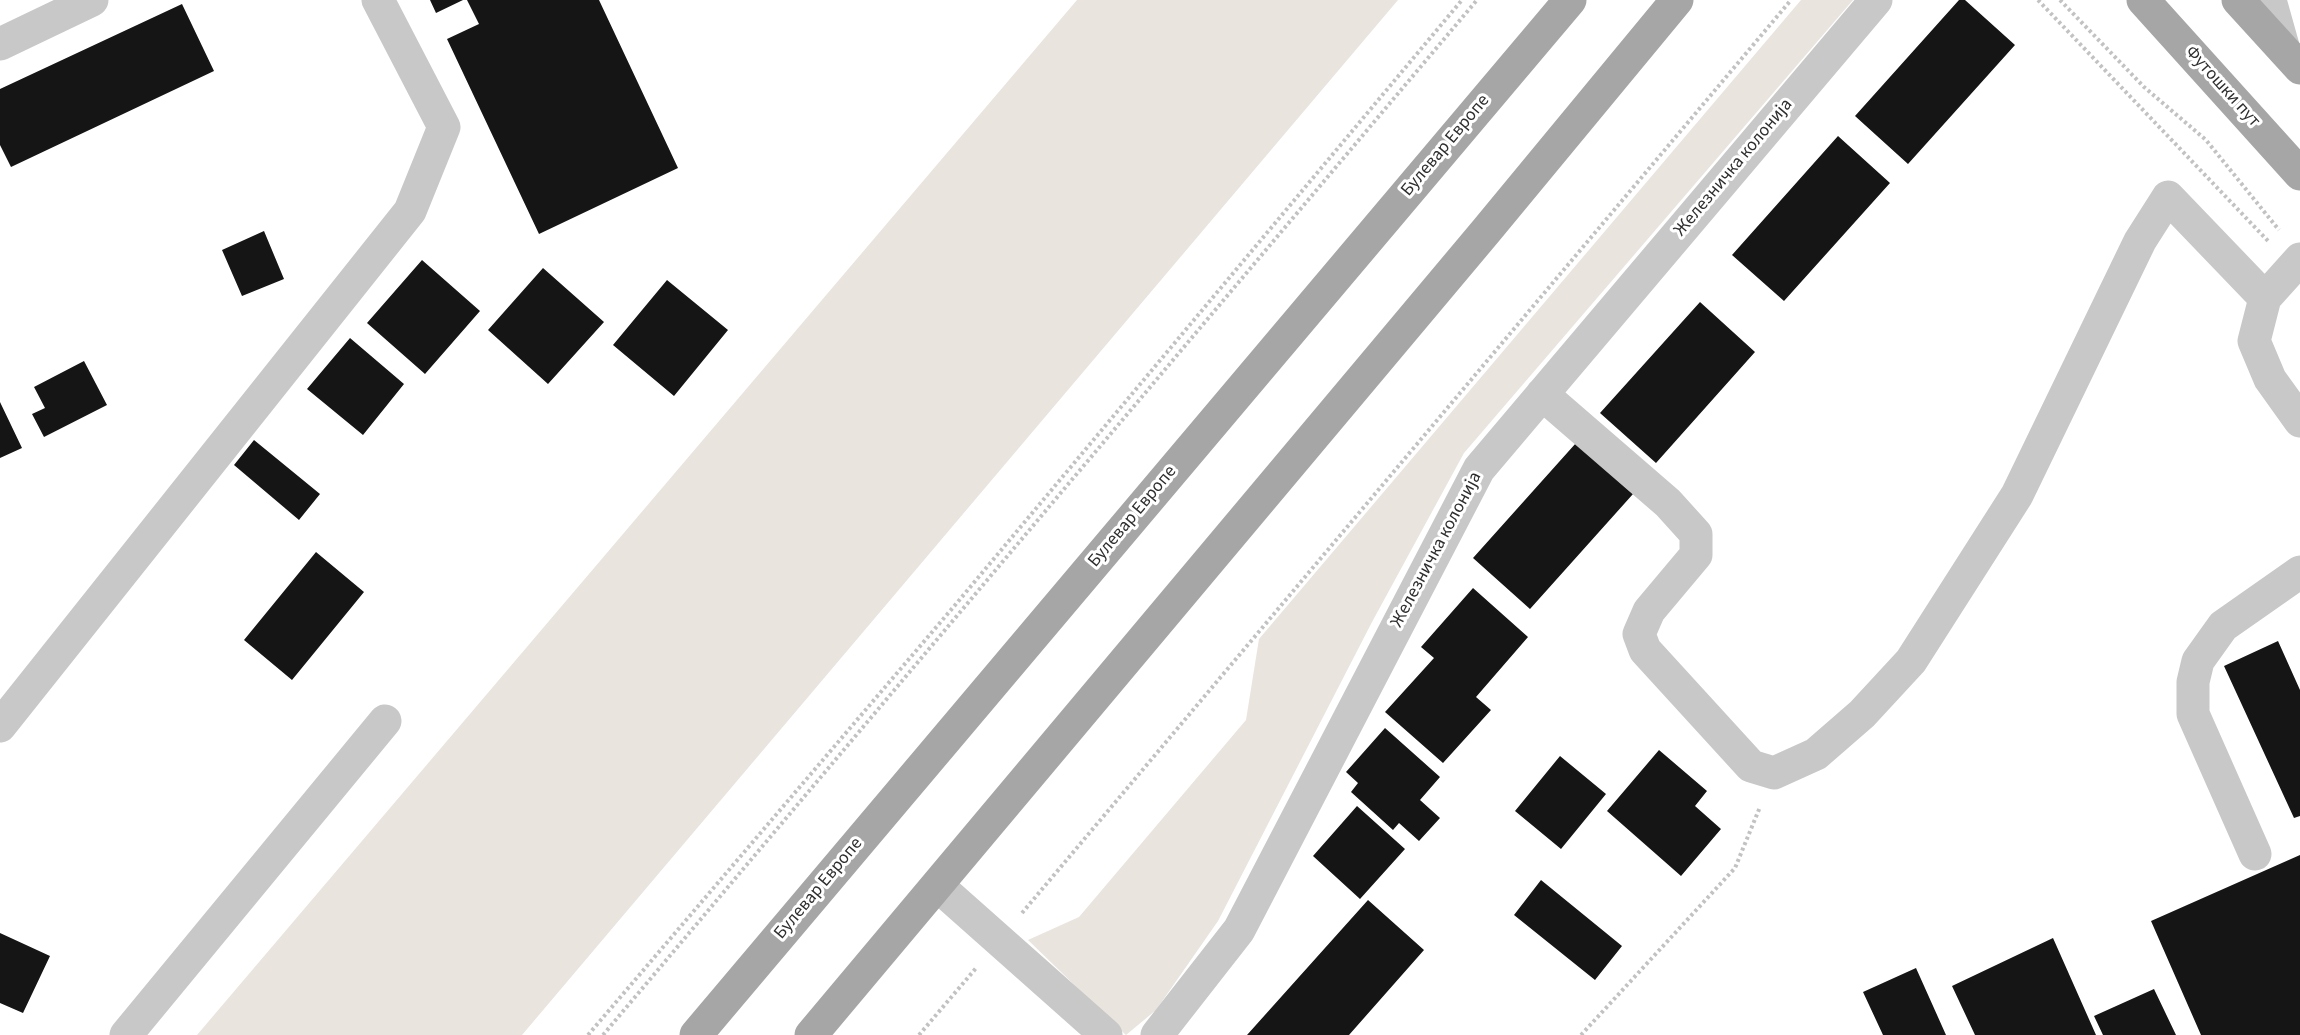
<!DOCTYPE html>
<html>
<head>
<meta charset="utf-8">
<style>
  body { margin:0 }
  canvas { display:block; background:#fff }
</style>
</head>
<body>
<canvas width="2300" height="1035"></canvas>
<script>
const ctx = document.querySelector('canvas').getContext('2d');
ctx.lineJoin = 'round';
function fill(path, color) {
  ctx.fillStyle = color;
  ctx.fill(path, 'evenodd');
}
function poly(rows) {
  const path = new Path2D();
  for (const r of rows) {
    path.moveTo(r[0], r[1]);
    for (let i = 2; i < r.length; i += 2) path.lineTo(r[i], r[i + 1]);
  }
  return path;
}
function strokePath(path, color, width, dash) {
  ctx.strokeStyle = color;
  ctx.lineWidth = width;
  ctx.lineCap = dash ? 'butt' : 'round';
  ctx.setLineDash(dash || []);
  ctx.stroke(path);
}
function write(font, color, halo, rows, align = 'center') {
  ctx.font = font + ' "Source Sans 3",sans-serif';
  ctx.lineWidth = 6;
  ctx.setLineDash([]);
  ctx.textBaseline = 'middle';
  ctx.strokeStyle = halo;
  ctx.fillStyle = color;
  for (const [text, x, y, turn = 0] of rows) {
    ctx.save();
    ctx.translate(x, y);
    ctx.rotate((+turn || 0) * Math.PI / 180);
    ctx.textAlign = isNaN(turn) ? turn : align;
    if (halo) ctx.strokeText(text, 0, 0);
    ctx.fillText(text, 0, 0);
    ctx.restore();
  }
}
const green = poly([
  [1077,0,1398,0,522,1035,197,1035],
  [1801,0,1853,0,1464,453,1372,622,1218,921,1156,1010,1126,1035,1028,940,1079,917,1246,720,1259,639]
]);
const building = poly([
  [430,0,463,0,436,13],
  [467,0,599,0,678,168,539,234,447,39,479,24],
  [1959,0,1965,0,2015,45,1908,164,1855,116],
  [182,4,214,71,11,167,0,145,0,89],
  [1838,136,1890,183,1784,301,1732,255],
  [264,231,284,279,242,296,222,250],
  [422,260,480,311,425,374,367,323],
  [543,268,604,322,548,384,488,330],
  [667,280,728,330,674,396,613,345],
  [1700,302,1755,352,1656,463,1600,413],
  [350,338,404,384,363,435,307,389],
  [84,361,107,405,44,437,32,414,45,408,34,387],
  [0,402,22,448,0,458],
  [254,440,320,494,299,520,234,465],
  [1576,443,1633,494,1530,609,1473,558],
  [316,552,364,592,292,680,244,640],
  [1473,588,1528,637,1476,697,1491,710,1443,763,1385,712,1434,658,1421,647],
  [2278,641,2300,690,2300,816,2294,818,2224,666],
  [1385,728,1440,777,1420,800,1440,818,1419,841,1399,823,1393,830,1351,792,1358,783,1346,772],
  [1659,750,1707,791,1695,806,1721,829,1681,876,1607,811],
  [1560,756,1606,794,1561,849,1515,811],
  [1357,806,1405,849,1360,899,1313,856],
  [2300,855,2300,1035,2201,1035,2151,921],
  [1541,880,1622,946,1595,980,1514,915],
  [1368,900,1424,950,1349,1035,1247,1035],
  [0,933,50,956,23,1013,0,1003],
  [2053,938,2096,1035,1975,1035,1952,986],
  [1916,968,1946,1035,1883,1035,1863,992],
  [2154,989,2176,1035,2103,1035,2094,1016]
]);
const path = poly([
  [2038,0,2269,242],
  [2060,0,2144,87,2206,140,2279,230],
  [1022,913,1791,0],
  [588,1035,956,604,1462,0],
  [603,1035,1477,0],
  [919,1035,977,967],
  [1581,1035,1735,868,1760,807]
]);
const minor = poly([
  [2270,0,2284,50],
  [0,44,92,0],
  [2300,259,2265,298,2254,341,2270,379,2300,421],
  [1542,394,1668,503,1696,534,1696,555,1649,611,1639,634,1645,650,1751,766,1774,773,1816,754,1862,714,1911,661,2017,495,2140,241,2168,197,2265,298],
  [0,726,410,211,444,127,378,0],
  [2255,854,2193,714,2193,682,2198,661,2223,626,2300,572],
  [938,886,1106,1035],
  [126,1035,385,721],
  [1157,1035,1239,930,1479,469,1876,0]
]);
const major = poly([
  [2143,0,2300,174],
  [2238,0,2300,68],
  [696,1035,1570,0],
  [811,1035,1486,231,1677,0]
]);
const streetNames = [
  ["Футошки пут",2222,87,48],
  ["Булевар Европе",1446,146,-50],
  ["Железничка колонија",1734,168,-50],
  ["Булевар Европе",1133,517,-50],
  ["Железничка колонија",1437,550,-62],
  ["Булевар Европе",819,889,-50]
];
fill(green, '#e9e4dd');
fill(building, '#151515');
strokePath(path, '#c2c2c2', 4, [3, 3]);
strokePath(minor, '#c8c8c8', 33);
strokePath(major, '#a6a6a6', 33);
write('18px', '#2e2e2e', '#fff', streetNames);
</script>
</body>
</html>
